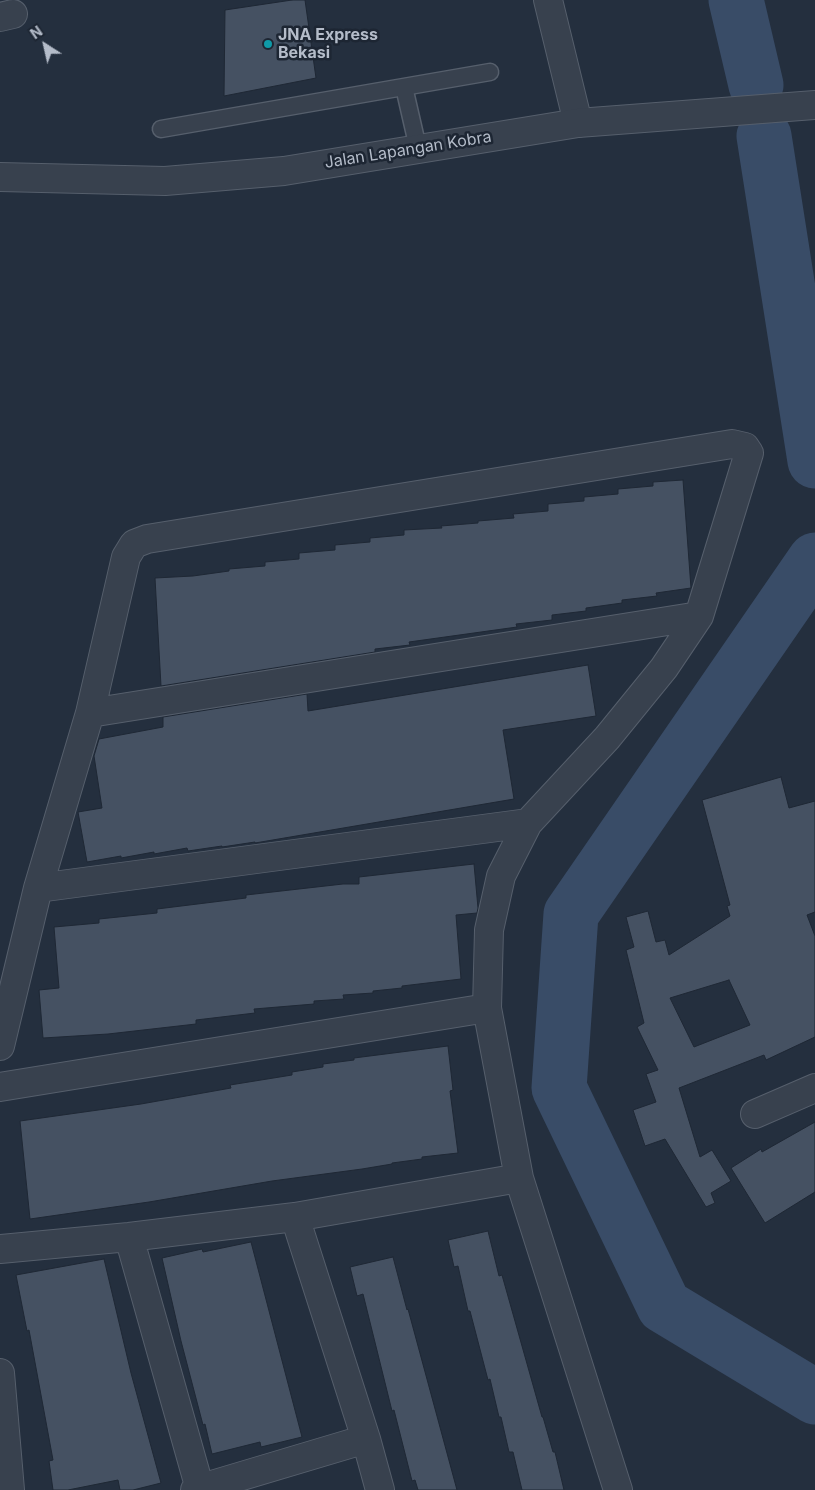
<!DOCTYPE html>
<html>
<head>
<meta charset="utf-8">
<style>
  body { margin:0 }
  #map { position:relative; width:815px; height:1490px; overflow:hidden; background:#242f3e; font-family:Inter,sans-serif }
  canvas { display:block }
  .north { position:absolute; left:20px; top:20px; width:50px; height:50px; -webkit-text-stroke:4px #1d2633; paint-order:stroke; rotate:325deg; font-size:14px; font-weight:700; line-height:20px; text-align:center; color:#b4bcc9 }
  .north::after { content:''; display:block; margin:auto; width:18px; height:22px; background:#b4bcc9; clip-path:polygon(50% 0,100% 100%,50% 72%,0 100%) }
</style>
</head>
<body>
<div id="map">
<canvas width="815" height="1490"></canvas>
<div class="north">N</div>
</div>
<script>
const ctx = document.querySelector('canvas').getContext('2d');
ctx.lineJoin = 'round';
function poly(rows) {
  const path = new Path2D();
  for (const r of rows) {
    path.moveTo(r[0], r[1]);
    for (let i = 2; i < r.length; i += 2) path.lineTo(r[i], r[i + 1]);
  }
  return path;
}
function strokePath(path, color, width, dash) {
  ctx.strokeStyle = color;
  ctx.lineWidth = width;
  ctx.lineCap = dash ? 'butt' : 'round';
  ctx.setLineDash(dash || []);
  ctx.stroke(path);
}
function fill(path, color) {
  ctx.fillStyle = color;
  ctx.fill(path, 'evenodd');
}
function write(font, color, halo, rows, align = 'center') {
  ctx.font = font + ' Inter,sans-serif';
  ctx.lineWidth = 5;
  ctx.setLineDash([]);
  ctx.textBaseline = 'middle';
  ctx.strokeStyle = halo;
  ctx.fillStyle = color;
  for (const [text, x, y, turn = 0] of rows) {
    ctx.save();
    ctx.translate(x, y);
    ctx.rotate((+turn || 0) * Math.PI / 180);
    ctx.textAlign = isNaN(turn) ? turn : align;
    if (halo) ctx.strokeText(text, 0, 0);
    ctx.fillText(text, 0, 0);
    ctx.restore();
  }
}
const river = poly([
  [736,0,756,85],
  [764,136,815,461],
  [815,560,571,914,559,1088,664,1306,815,1397]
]);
const building = poly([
  [292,0,305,0,316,78,224,96,225,10,292,0],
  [683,480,691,588,656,593,657,596,622,600,622,603,586,608,586,611,552,615,552,620,516,624,517,627,409,642,410,645,375,649,375,652,161,686,155,578,193,576,229,571,229,569,265,566,265,562,299,559,299,553,335,550,335,545,370,542,370,538,404,535,404,530,442,528,441,526,478,523,478,521,514,518,513,514,548,511,548,504,584,501,584,497,618,494,618,489,653,486,653,482,683,480],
  [588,665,596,716,503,730,514,799,255,843,255,842,222,847,222,846,188,851,187,848,154,854,154,852,121,858,121,856,87,862,78,812,102,808,94,756,99,739,163,727,163,717,307,694,308,711,588,665],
  [781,777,789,808,815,801,815,912,807,915,815,936,815,1037,766,1060,764,1055,679,1088,700,1157,712,1150,731,1181,711,1193,715,1203,706,1207,665,1139,645,1146,633,1110,656,1102,646,1074,658,1070,637,1027,644,1023,626,950,634,947,626,917,648,911,656,942,665,940,669,955,730,916,727,906,730,905,702,800,781,777],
  [729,980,750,1025,694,1047,670,998,729,980],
  [474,864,478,908,477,913,456,915,461,979,402,986,402,988,373,991,373,993,343,995,344,999,314,1001,314,1004,254,1009,255,1013,196,1020,196,1024,108,1034,43,1038,39,990,59,988,54,927,99,923,99,919,157,913,157,909,246,898,246,895,343,884,359,884,359,877,474,864],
  [448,1046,453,1090,450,1091,458,1153,422,1157,422,1159,392,1163,392,1164,362,1169,272,1181,149,1202,30,1219,20,1121,141,1104,231,1088,230,1085,292,1075,292,1072,323,1067,323,1064,354,1060,354,1058,448,1046],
  [815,1122,815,1192,765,1223,731,1168,761,1149,762,1152,815,1122],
  [488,1231,499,1276,502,1275,542,1417,543,1417,553,1452,555,1452,564,1490,522,1490,513,1452,509,1452,501,1417,499,1417,490,1379,488,1380,470,1311,468,1311,458,1266,454,1267,448,1240,488,1231],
  [251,1242,302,1437,261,1447,260,1442,212,1454,205,1424,203,1425,181,1341,162,1258,202,1249,203,1252,251,1242],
  [393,1257,407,1310,408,1309,457,1490,418,1490,415,1480,412,1481,394,1410,392,1411,363,1294,357,1296,350,1267,393,1257],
  [104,1259,131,1373,161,1483,133,1490,120,1490,118,1480,68,1490,53,1490,49,1461,53,1460,29,1330,27,1331,16,1275,104,1259]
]);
const service = poly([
  [404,87,418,148],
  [161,129,490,72]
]);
const minor = poly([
  [548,0,578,123],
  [0,17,13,14],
  [90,713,699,616],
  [38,888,528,823],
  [0,1046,38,888,90,713,126,557,134,544,147,539,732,444,745,447,749,453,699,616,664,668,607,738,528,823,501,876,489,930,487,1008,519,1178,618,1490],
  [0,1087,487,1008],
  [755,1114,815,1088],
  [295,1217,366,1439,380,1490],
  [129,1237,200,1489],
  [0,1249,129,1237,295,1217,519,1178],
  [0,1373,10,1490],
  [195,1490,366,1439]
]);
const tertiary = poly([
  [0,177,165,181,284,171,578,123,815,105]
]);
const markers = [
  [268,44,5,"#0f9aa8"]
];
const poiNames = [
  ["JNA Express",278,35],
  ["Bekasi",278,53]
];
const streetNames = [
  ["Jalan Lapangan Kobra",408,150,-9]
];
strokePath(river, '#394c67', 55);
fill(building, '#455162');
strokePath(building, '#1f2835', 1);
strokePath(service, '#565f6c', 19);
strokePath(minor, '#565f6c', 30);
strokePath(tertiary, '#565f6c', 30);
strokePath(service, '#38414e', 16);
strokePath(minor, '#38414e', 28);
strokePath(tertiary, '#38414e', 28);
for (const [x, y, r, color] of markers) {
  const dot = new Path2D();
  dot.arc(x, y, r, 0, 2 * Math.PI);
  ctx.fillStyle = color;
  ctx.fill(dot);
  strokePath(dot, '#1d2633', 2);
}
write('bold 16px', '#b4bcc9', '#1d2633', poiNames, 'left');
write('16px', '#b4bcc9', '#1d2633', streetNames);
</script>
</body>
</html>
